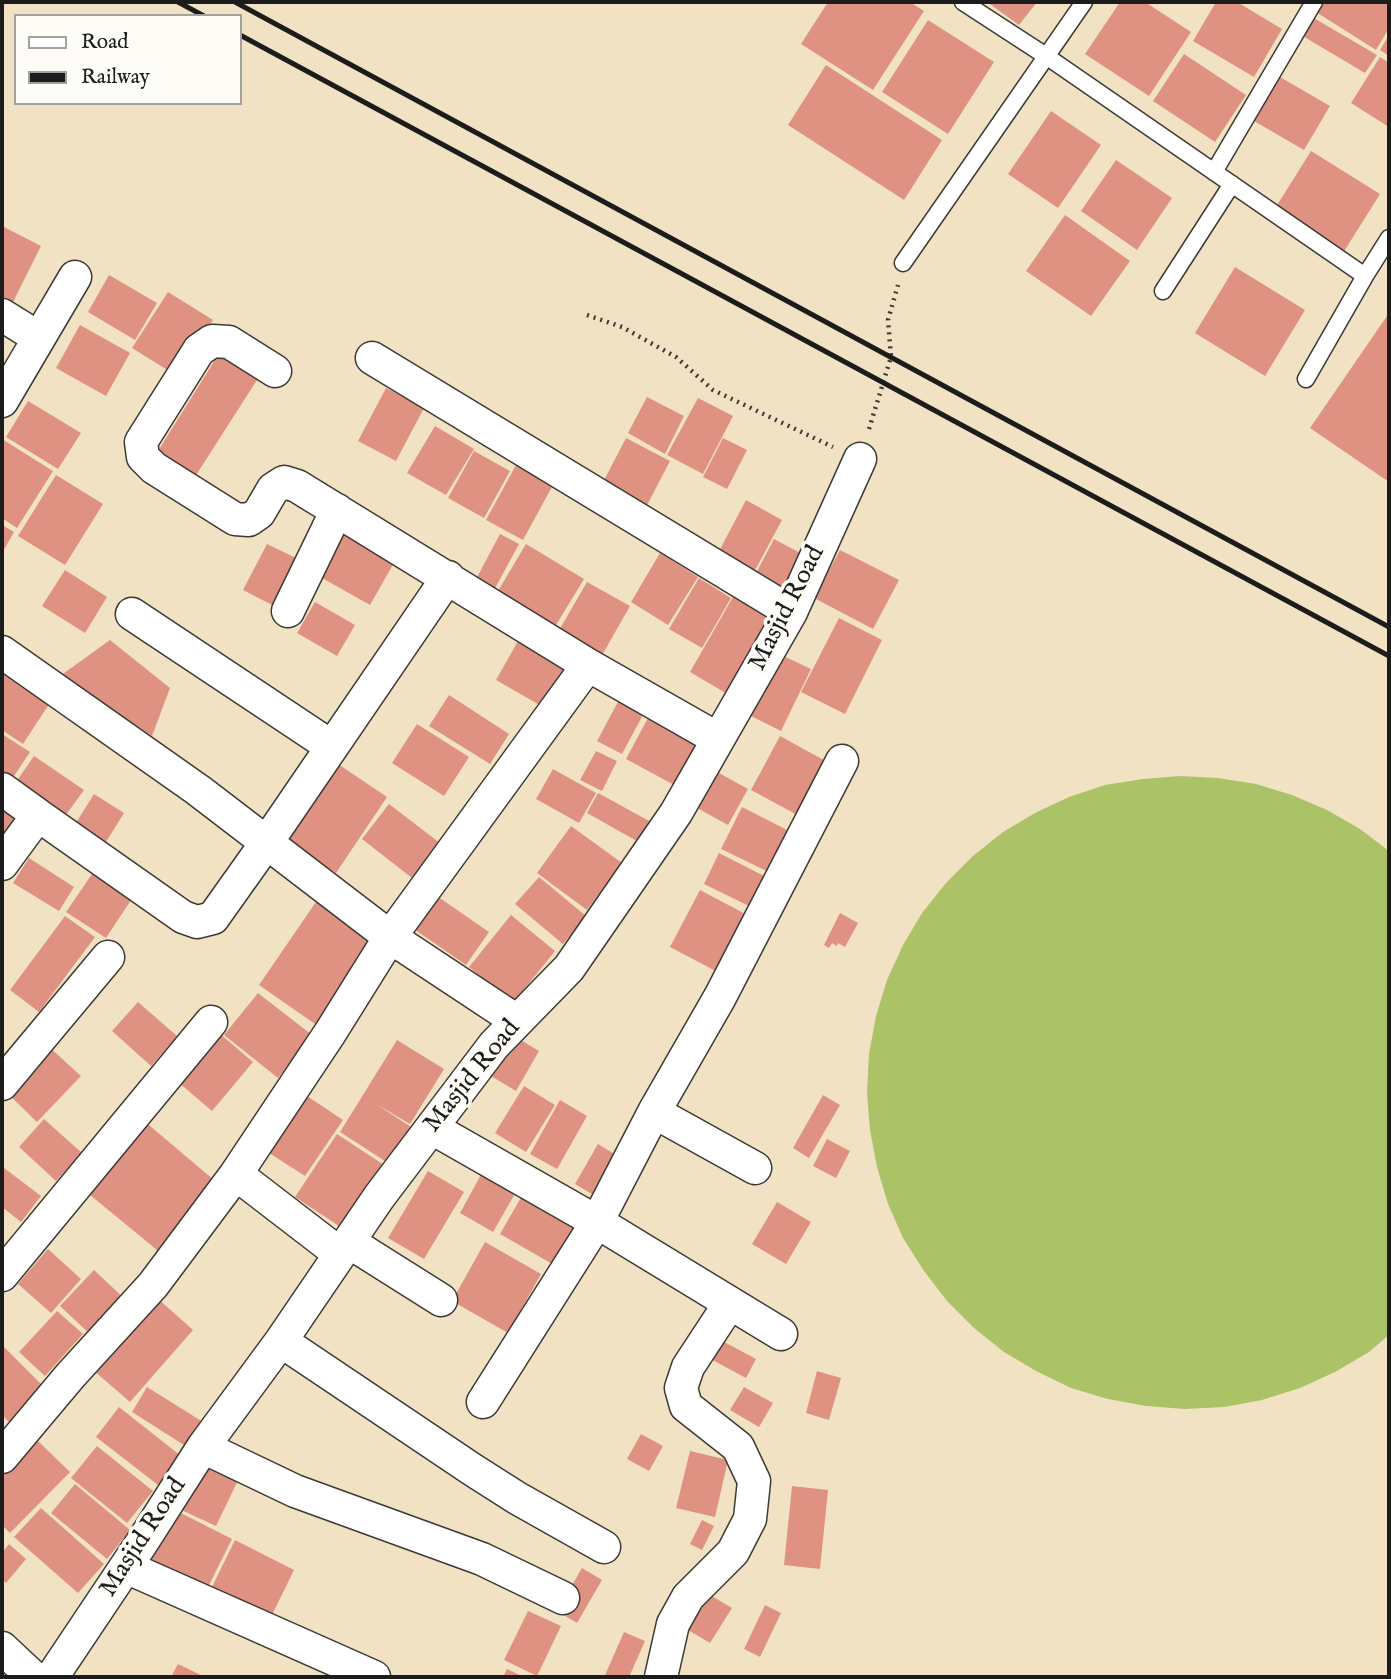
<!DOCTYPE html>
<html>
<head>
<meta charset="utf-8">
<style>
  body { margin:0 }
  #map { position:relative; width:1391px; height:1679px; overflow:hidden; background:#f2e2c4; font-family:"IM FELL English",serif }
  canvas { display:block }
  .frame { position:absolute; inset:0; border:4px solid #1c1c1c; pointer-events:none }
  .legend { position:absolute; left:14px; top:14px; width:228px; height:91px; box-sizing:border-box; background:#fdfcf7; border:2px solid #a3a29f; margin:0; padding:9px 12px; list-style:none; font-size:21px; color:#1c1c1c }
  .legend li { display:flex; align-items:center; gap:14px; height:35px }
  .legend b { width:35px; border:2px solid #a3a29f }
</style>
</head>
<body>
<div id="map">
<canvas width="1391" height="1679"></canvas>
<div class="frame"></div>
<ul class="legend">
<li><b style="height:9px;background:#fff"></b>Road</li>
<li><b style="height:9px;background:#1c1c1c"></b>Railway</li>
</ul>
</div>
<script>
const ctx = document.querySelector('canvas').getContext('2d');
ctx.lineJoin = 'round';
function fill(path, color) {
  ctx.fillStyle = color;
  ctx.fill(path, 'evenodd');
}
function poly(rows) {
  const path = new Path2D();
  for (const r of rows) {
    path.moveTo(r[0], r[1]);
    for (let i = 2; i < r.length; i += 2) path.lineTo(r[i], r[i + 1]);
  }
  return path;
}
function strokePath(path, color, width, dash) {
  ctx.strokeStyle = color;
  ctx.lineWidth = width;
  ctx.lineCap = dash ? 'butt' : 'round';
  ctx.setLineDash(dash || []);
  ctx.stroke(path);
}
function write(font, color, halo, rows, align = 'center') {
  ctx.font = font + ' "IM FELL English",serif';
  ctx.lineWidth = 7;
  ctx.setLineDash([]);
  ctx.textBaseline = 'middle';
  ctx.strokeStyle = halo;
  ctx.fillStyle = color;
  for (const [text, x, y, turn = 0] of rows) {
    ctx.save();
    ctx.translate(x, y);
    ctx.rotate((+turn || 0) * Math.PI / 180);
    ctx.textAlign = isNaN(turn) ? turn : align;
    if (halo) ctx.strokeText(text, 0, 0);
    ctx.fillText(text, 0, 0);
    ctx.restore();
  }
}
const green = poly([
  [1180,776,1218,778,1256,784,1292,795,1327,810,1360,829,1389,851,1389,1335,1369,1352,1335,1372,1300,1388,1262,1400,1224,1407,1185,1409,1146,1406,1108,1399,1071,1388,1036,1371,1004,1352,974,1328,947,1301,924,1271,903,1238,888,1204,877,1167,870,1130,867,1092,869,1054,876,1016,887,980,903,945,922,913,946,883,973,856,1003,832,1035,813,1069,797,1105,785,1143,779]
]);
const building = poly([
  [828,2,910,2,924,11,873,90,801,44],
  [987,2,1037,2,1019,25],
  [1120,2,1145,2,1191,32,1149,96,1085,54],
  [1216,2,1237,2,1282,29,1254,77,1193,41],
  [1323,2,1389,2,1389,28,1376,50,1316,12],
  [1312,17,1377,55,1365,73,1301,35],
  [928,20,994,62,948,134,882,92],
  [1389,35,1389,56,1380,50],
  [1184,54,1246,95,1215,142,1153,101],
  [1380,57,1389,63,1389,127,1351,103],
  [826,65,942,140,904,200,788,125],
  [1280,77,1330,106,1304,150,1254,121],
  [1051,111,1101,145,1058,208,1008,174],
  [1311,151,1380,194,1343,253,1274,210],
  [1116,160,1172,198,1137,250,1081,211],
  [1065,215,1130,261,1091,316,1026,271],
  [2,226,41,246,13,302,2,296],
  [1235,267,1305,310,1265,376,1195,333],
  [109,275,157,303,135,340,88,312],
  [168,292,213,320,177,376,132,348],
  [1389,313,1389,482,1310,428],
  [80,325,130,353,106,396,56,368],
  [218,355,257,380,191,483,153,459],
  [386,388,424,408,396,461,358,441],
  [647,397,684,416,665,454,628,433],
  [698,398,733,416,703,474,667,455],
  [28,401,81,433,58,469,6,437],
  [435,426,474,449,446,495,407,473],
  [626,438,670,461,644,511,600,488],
  [723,438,747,450,727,489,703,477],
  [2,439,53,471,17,528,2,518],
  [474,451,510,471,484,518,448,498],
  [516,465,553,485,523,540,486,520],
  [56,475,103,504,65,565,18,536],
  [746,500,782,520,753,574,717,555],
  [2,525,14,532,2,553],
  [340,529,395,561,370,605,315,574],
  [500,534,519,544,493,592,475,581],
  [774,539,804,555,784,593,754,577],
  [267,544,300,560,276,607,243,590],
  [526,544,584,579,553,630,495,596],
  [840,550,899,580,873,629,814,598],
  [660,553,698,577,668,625,631,602],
  [65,570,107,597,85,633,42,606],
  [699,578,731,598,702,648,669,629],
  [587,582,630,606,601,657,558,632],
  [733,597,771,619,729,695,690,672],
  [315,602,355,625,337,656,297,633],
  [839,618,882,640,845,714,801,692],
  [110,640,170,688,152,736,60,676],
  [518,641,572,671,550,711,496,680],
  [775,652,811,669,781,731,745,713],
  [2,668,55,695,23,744,2,730],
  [449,695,509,734,490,764,429,726],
  [619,700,644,713,622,754,597,741],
  [649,716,699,743,676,786,626,759],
  [417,724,469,757,444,796,392,763],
  [2,734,30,752,12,779,2,772],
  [780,736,831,764,801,817,751,790],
  [596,751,617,761,602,791,580,780],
  [34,756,84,790,63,819,14,785],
  [335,762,387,797,336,873,284,837],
  [710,768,748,789,728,825,690,804],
  [553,769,596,793,579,823,536,799],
  [598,793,653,823,642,844,587,813],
  [94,794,124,813,104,845,74,826],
  [389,804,440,843,412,878,362,839],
  [2,807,27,816,2,860],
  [742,807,797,835,777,876,721,849],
  [571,826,622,863,587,910,537,873],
  [719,853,770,879,755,909,704,884],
  [29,858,74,887,59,911,13,883],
  [92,874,131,900,106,938,66,912],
  [539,877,586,916,563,944,515,904],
  [700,890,755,919,725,976,670,947],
  [434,894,489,932,466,965,411,927],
  [320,896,377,935,315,1024,259,985],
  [840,913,858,923,845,947,838,943,837,946,832,943,829,948,824,945],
  [511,915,555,951,513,1003,469,967],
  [65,916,95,937,39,1012,10,990],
  [258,993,312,1035,278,1078,224,1035],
  [138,1002,177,1036,151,1066,112,1031],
  [219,1033,253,1062,212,1111,178,1082],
  [514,1036,539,1051,516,1091,491,1076],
  [397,1040,444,1069,410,1124,376,1104,411,1127,388,1163,340,1132],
  [47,1045,81,1076,37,1122,4,1090],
  [524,1086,555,1105,526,1152,495,1133],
  [301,1092,343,1120,305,1176,263,1149],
  [823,1095,840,1105,809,1158,793,1148],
  [560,1100,587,1116,557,1169,530,1154],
  [44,1119,82,1153,56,1181,19,1147],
  [143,1120,221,1186,163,1255,84,1190],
  [337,1134,384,1165,342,1228,295,1197],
  [827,1139,850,1151,836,1178,813,1166],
  [598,1144,624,1160,602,1200,575,1184],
  [4,1168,41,1196,21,1222,2,1207,2,1171],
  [428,1171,464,1192,424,1259,388,1238],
  [483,1171,517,1190,493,1232,460,1213],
  [523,1194,577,1224,554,1265,500,1234],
  [777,1202,811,1222,786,1264,752,1244],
  [485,1242,541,1274,508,1333,452,1301],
  [48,1249,81,1279,51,1313,18,1284],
  [94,1270,127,1301,93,1337,60,1306],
  [156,1297,193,1330,130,1402,93,1370],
  [57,1311,83,1334,45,1376,19,1352],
  [715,1337,756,1359,746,1378,705,1356],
  [2,1345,50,1393,15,1428,2,1415],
  [817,1371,841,1378,829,1420,806,1413],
  [147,1387,203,1422,187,1447,132,1412],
  [744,1387,773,1403,759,1427,730,1410],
  [119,1407,181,1456,158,1485,96,1437],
  [641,1434,663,1446,649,1471,627,1459],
  [37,1440,70,1472,10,1533,2,1525,2,1477],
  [97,1446,153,1491,127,1523,71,1478],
  [690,1451,728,1460,715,1517,676,1508],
  [203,1453,242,1472,216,1526,177,1508],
  [75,1484,130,1530,107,1559,51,1513],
  [792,1486,828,1490,820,1569,784,1565],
  [169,1507,232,1539,205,1593,141,1561],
  [41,1508,104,1564,78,1593,14,1537],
  [702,1520,714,1526,702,1550,690,1544],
  [235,1540,294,1570,269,1621,210,1591],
  [9,1544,26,1559,6,1583,2,1579,2,1553],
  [582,1568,602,1580,577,1623,557,1611],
  [705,1592,732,1608,710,1643,683,1627],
  [765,1605,781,1613,760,1657,744,1649],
  [528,1611,561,1626,537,1676,504,1660],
  [624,1632,645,1641,629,1677,611,1677,605,1675],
  [178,1664,205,1677,171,1677],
  [507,1669,524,1677,503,1677]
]);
const path = poly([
  [587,315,622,327,676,357,713,390,833,447],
  [869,429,891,357,888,320,898,285]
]);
const lane = poly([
  [963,2,1046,56,1365,276,1389,238],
  [1214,172,1314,2],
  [903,263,1084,2],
  [1163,291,1232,184],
  [1306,379,1365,276]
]);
const street = poly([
  [2,315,39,338],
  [372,358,791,612],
  [275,371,229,342,212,341,199,350,141,442,143,457,154,468,235,519,249,520,259,513,273,489,284,482,297,486,588,665,718,739],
  [2,401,75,277],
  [288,611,337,510],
  [132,614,332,747],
  [2,652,198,790,390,937,517,1021],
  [2,789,38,815],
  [2,864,38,815,183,917,197,922,213,918,267,842,448,577],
  [2,1084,108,957],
  [654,1112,755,1168],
  [432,1128,597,1222,730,1303,688,1367,681,1388,686,1406,738,1447,754,1481,750,1519,733,1552,688,1597,673,1624,661,1677],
  [236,1174,340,1254],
  [349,1242,441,1300],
  [2,1275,211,1022],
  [730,1303,781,1334],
  [281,1341,473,1470,517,1498,604,1547],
  [483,1402,597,1222,654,1112,720,997,842,761],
  [203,1447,295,1491,482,1559,563,1598],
  [2,1457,70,1376,153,1285,236,1174,330,1033,390,937,588,665],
  [126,1567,374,1677],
  [2,1648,33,1677],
  [52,1677,141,1544,203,1447,281,1341,379,1197,494,1045,569,968,676,813,791,612,860,459]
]);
const rail = poly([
  [178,2,204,16],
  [235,2,1389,627],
  [240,35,1389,656]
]);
const streetNames = [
  ["Masjid Road",788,609,-63],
  ["Masjid Road",473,1077,-51],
  ["Masjid Road",144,1538,-57]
];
fill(green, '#acc266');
fill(building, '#e09282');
strokePath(lane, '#3c3a35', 19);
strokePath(street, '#3c3a35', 35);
strokePath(path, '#3c3a35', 4.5, [2, 5]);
strokePath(lane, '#fff', 16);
strokePath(street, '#fff', 32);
strokePath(rail, '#1c1c1c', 5);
write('26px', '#1c1c1c', '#fdfcf7', streetNames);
</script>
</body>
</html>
